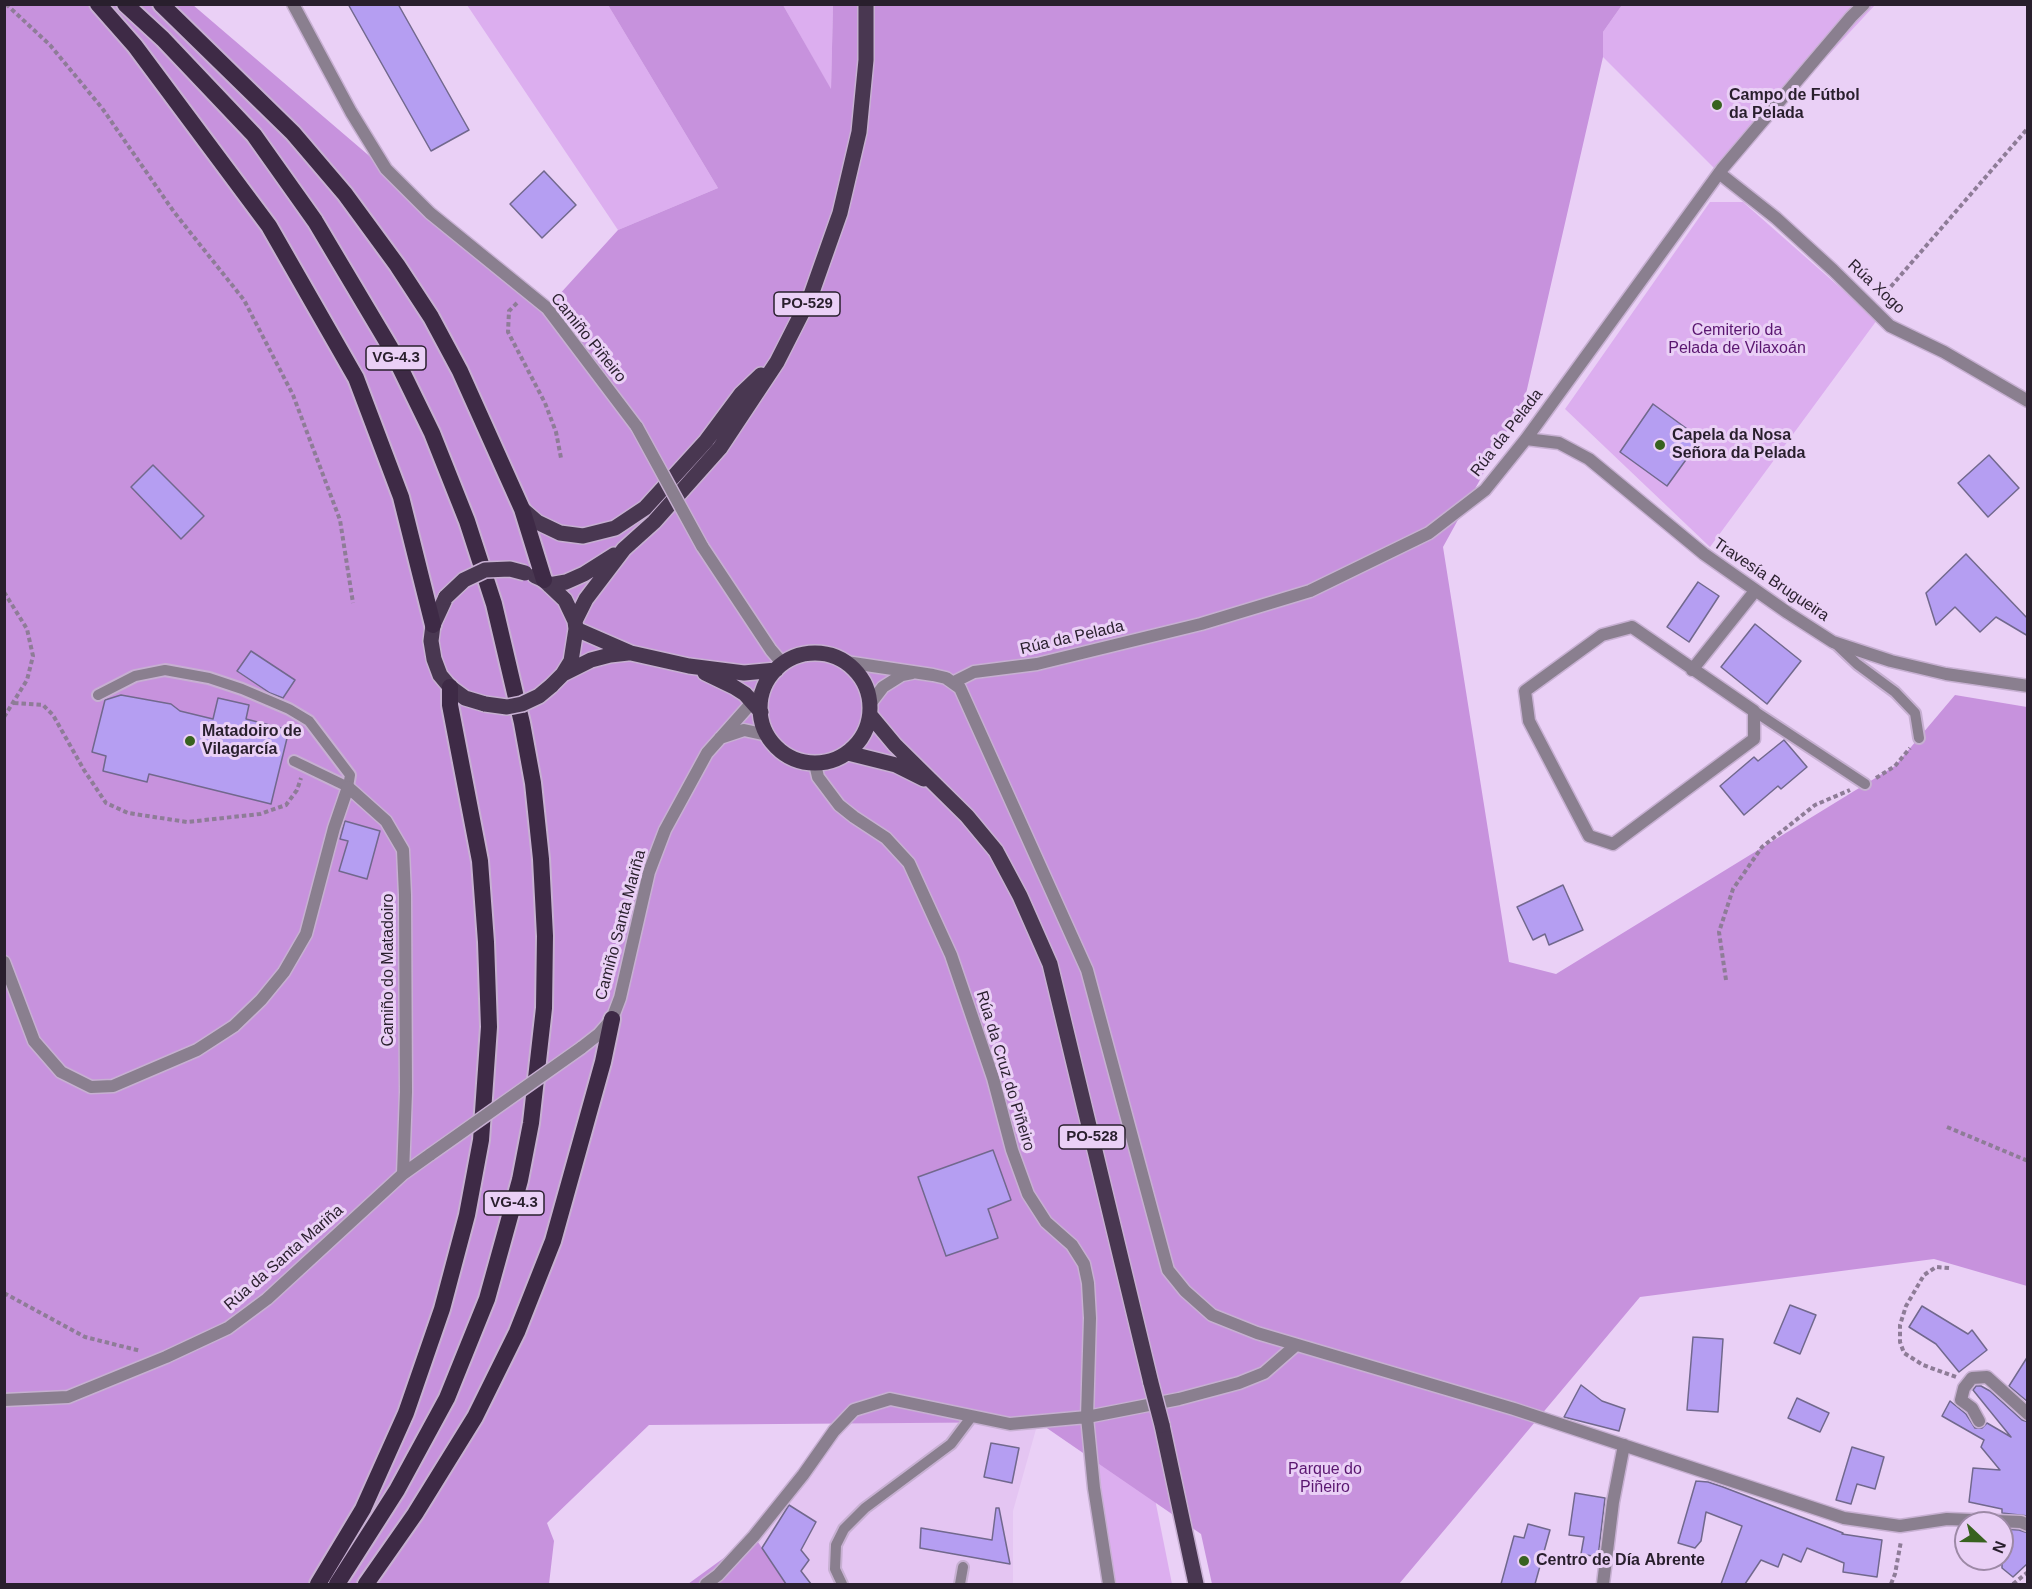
<!DOCTYPE html>
<html>
<head>
<meta charset="utf-8">
<style>
  body { margin:0 }
  #map { position:relative; width:2032px; height:1589px; overflow:hidden; background:#ead0f6; font-family:Arial,sans-serif }
  canvas { display:block }
  .frame { position:absolute; inset:0; border:6px solid #291f2d; pointer-events:none }
  .north { position:absolute; left:1954px; top:1511px; width:60px; height:60px; box-sizing:border-box; background:#ead0f6; border:2px solid #9d89a6; border-radius:50%; rotate:112deg; font-size:16px; font-weight:700; line-height:24px; text-align:center; color:#291f2d }
  .north::after { content:''; display:block; margin:auto; width:21px; height:27px; background:#38621f; clip-path:polygon(50% 0,100% 100%,50% 72%,0 100%) }
</style>
</head>
<body>
<div id="map">
<canvas width="2032" height="1589"></canvas>
<div class="frame"></div>
<div class="north">N</div>
</div>
<script>
const ctx = document.querySelector('canvas').getContext('2d');
ctx.lineJoin = 'round';
function fill(path, color) {
  ctx.fillStyle = color;
  ctx.fill(path, 'evenodd');
}
function poly(rows) {
  const path = new Path2D();
  for (const r of rows) {
    if (r.length === 3) {
      path.moveTo(r[0] + r[2], r[1]);
      path.arc(r[0], r[1], r[2], 0, 2 * Math.PI);
      continue;
    }
    path.moveTo(r[0], r[1]);
    for (let i = 2; i < r.length; i += 2) path.lineTo(r[i], r[i + 1]);
  }
  return path;
}
function strokePath(path, color, width, dash) {
  ctx.strokeStyle = color;
  ctx.lineWidth = width;
  ctx.lineCap = dash ? 'butt' : 'round';
  ctx.setLineDash(dash || []);
  ctx.stroke(path);
}
function write(font, color, halo, rows, align = 'center') {
  ctx.font = font + ' Arial,sans-serif';
  ctx.lineWidth = 6;
  ctx.setLineDash([]);
  ctx.textBaseline = 'middle';
  ctx.strokeStyle = halo;
  ctx.fillStyle = color;
  for (const [text, x, y, turn = 0] of rows) {
    ctx.save();
    ctx.translate(x, y);
    ctx.rotate((+turn || 0) * Math.PI / 180);
    ctx.textAlign = isNaN(turn) ? turn : align;
    if (halo) ctx.strokeText(text, 0, 0);
    ctx.fillText(text, 0, 0);
    ctx.restore();
  }
}
const built = poly([
  [854,1410,1038,1422,1013,1511,1013,1584,786,1584,754,1536]
]);
const green = poly([
  [467,5,608,5,718,188,618,230],
  [783,5,833,5,831,90],
  [1622,5,1875,5,1719,173,1603,57,1603,32],
  [1710,202,1743,202,1877,320,1710,547,1565,409],
  [1139,1419,1172,1584,1109,1584,1094,1488,1096,1424]
]);
const forest = poly([
  [5,5,193,5,547,308,618,230,718,188,608,5,783,5,831,89,833,5,1622,5,1603,32,1603,57,1525,398,1443,547,1509,962,1556,974,1895,766,1955,695,2027,707,2027,1286,1934,1259,1640,1297,1399,1584,1212,1584,1201,1534,1038,1422,649,1425,547,1523,554,1541,549,1584,5,1584],
  [754,1536,786,1584,688,1584]
]);
const building = poly([
  [348,4,398,4,469,130,431,151,348,4],
  [544,171,576,205,542,238,510,204,544,171],
  [1653,404,1701,439,1667,486,1620,452,1653,404],
  [1989,455,2019,488,1988,517,1958,483,1989,455],
  [153,465,204,516,181,539,131,487,153,465],
  [1966,554,2028,619,2028,636,1996,617,1980,632,1955,607,1936,625,1926,593,1966,554],
  [1698,582,1719,596,1689,642,1667,627,1698,582],
  [1755,624,1801,661,1767,704,1721,667,1755,624],
  [251,651,295,680,283,698,270,693,237,671,251,651],
  [121,695,171,704,180,711,213,719,218,698,249,705,246,719,289,730,271,804,149,774,147,782,103,771,106,756,92,752,105,700,121,695],
  [1784,740,1807,767,1781,789,1778,786,1744,815,1720,786,1754,757,1758,761,1784,740],
  [345,821,380,831,367,879,339,871,348,841,340,839,345,821],
  [1563,885,1583,930,1549,945,1545,934,1533,940,1517,907,1563,885],
  [993,1150,1011,1200,988,1209,998,1238,946,1256,918,1177,993,1150],
  [1790,1305,1816,1315,1800,1354,1774,1343,1790,1305],
  [1922,1306,1968,1334,1972,1330,1987,1350,1959,1372,1936,1344,1909,1327,1922,1306],
  [1693,1337,1723,1339,1718,1412,1687,1410,1693,1337],
  [2028,1356,2028,1402,2009,1386,2028,1356],
  [1581,1385,1602,1401,1625,1409,1619,1431,1564,1417,1581,1385],
  [1976,1386,1981,1386,1990,1391,2022,1420,2028,1422,2028,1516,2002,1513,2002,1509,1969,1502,1973,1468,2000,1470,1981,1447,1984,1440,1942,1416,1950,1401,1966,1414,1975,1428,1982,1428,1987,1423,2011,1437,1973,1390,1976,1386],
  [1797,1398,1829,1413,1820,1432,1788,1418,1797,1398],
  [991,1443,1019,1448,1012,1483,984,1477,991,1443],
  [1852,1447,1884,1457,1875,1489,1857,1484,1851,1504,1836,1500,1852,1447],
  [1696,1481,1708,1482,1723,1487,1843,1533,1842,1534,1882,1540,1877,1577,1843,1572,1844,1563,1807,1548,1801,1562,1783,1554,1778,1567,1761,1560,1745,1584,1721,1584,1742,1526,1706,1512,1701,1541,1695,1548,1678,1543,1696,1481],
  [1575,1493,1605,1498,1598,1557,1581,1554,1584,1537,1569,1535,1575,1493],
  [789,1505,816,1522,801,1550,809,1560,801,1571,811,1584,786,1584,762,1548,789,1505],
  [996,1508,999,1508,1010,1564,920,1548,921,1528,992,1540,996,1508],
  [1528,1524,1550,1530,1535,1584,1501,1584,1514,1536,1524,1538,1528,1524],
  [2002,1529,2019,1530,2028,1533,2028,1563,2013,1577,2002,1568,2002,1529]
]);
const path = poly([
  [6,4,50,45,102,108,174,212,244,300,293,395,340,520,353,603],
  [1881,298,2028,128],
  [517,303,509,311,508,332,545,403,556,432,561,458],
  [4,592,27,629,33,656,27,680,4,717],
  [14,703,43,705,53,715,84,770,106,803,128,813,187,822,260,814,286,805,297,790,301,778],
  [1876,778,1895,766,1910,748],
  [1726,980,1719,932,1733,889,1762,847,1815,805,1850,790],
  [1947,1127,2028,1161],
  [1949,1268,1936,1267,1924,1275,1906,1306,1900,1325,1900,1342,1904,1353,1923,1365,1956,1377],
  [4,1293,85,1337,141,1351],
  [1891,1584,1895,1574,1901,1541],
  [2013,1584,2028,1572]
]);
const service = poly([
  [1836,644,1857,664,1895,692,1915,713,1919,738],
  [98,695,135,676,165,670,209,678,242,689,289,709,309,721,350,775,348,787,294,761],
  [1754,711,1865,784],
  [842,1584,835,1569,836,1545,844,1529,865,1508,951,1444,972,1416],
  [960,1584,963,1567]
]);
const minor = poly([
  [293,4,351,112,386,169,430,213,547,308,637,427],
  [1719,173,1776,218,1833,270,1890,326,1944,352,2028,401],
  [1526,439,1559,443,1589,459,1704,554,1788,613,1833,642,1891,661,1946,674,2028,686],
  [702,546,771,650,783,664],
  [1632,627,1754,711,1754,739,1613,844,1589,836,1529,721,1525,691,1602,635,1632,627],
  [846,662,933,675,946,678,960,688,1087,970,1168,1270,1185,1291,1212,1315,1257,1333,1514,1409,1844,1518,1900,1526,1947,1519,2021,1522,2028,1525],
  [1692,670,1755,591],
  [954,682,974,672,1037,664,1201,624,1310,591,1429,533,1485,490,1526,439,1722,169,1851,17,1864,4],
  [870,704,883,687,902,675,912,673],
  [720,738,744,730,767,735],
  [815,764,818,777,839,805,854,817,886,838,909,863,951,955,993,1078,1012,1150,1028,1194,1046,1222,1072,1245,1084,1264,1088,1283,1090,1318,1087,1417,1094,1488,1109,1584],
  [4,962,34,1041,61,1072,91,1087,113,1086,197,1050,234,1026,261,1000,284,972,306,934,334,828,348,787,386,821,403,850,405,895,406,1092,403,1174],
  [581,1048,599,1034,612,1019,620,998,649,872,665,830,707,753,764,689],
  [4,1400,68,1397,166,1357,228,1328,267,1299,403,1174,431,1154],
  [1979,1421,1972,1408,1961,1400,1964,1388,1972,1378,1987,1377,2028,1414],
  [706,1584,718,1575,754,1536,803,1475,834,1431,854,1410,890,1399,1010,1424,1087,1417,1179,1399,1239,1383,1264,1373,1296,1345],
  [1603,1584,1613,1502,1624,1445]
]);
const primary = poly([
  [522,509,537,522,560,533,583,536,615,528,645,508,706,441,741,394,761,375],
  [535,576,544,580,565,600,575,621,576,629,571,661,563,674,551,686],
  [549,585,566,582,584,574,614,555],
  [446,597,433,625,431,641,434,659,440,675,450,687,465,698,485,704],
  [575,621,586,599,624,549,654,522,720,448,777,362,811,295,840,213,859,132,866,60,866,4],
  [576,629,631,653,689,666,744,673,776,670],
  [815,708,55],
  [705,673,734,687,745,694,761,712],
  [563,674,591,660,610,655,628,653],
  [870,715,895,745,967,816,996,851,1020,896,1050,964,1151,1383],
  [848,753,896,765,924,779],
  [1162,1425,1196,1584]
]);
const trunk = poly([
  [98,4,135,46,269,226,356,378,401,497,433,625],
  [125,4,163,39,254,135,315,221,390,347,432,433,467,521,494,604,522,723,533,783,541,859,545,936,544,1008,531,1123,520,1180,487,1299,447,1398,397,1490,337,1584],
  [161,4,293,133,345,194,397,265,431,317,460,371,522,509,544,580],
  [318,1584,363,1509,406,1413,442,1309,467,1215,481,1140,489,1027,486,942,480,861,450,705,450,687],
  [366,1584,415,1514,475,1417,517,1332,553,1241,603,1062,612,1019]
]);
const minorBridge = poly([
  [637,427,702,546],
  [431,1154,581,1048]
]);
const primaryBridge = poly([
  [446,597,464,580,485,570,510,569,525,573],
  [485,704,507,707,522,704,539,696,551,686],
  [1151,1383,1162,1425]
]);
const markers = [
  [1717,105,6,"#38621f"],
  [1660,445,6,"#38621f"],
  [190,741,6,"#38621f"],
  [1524,1561,6,"#38621f"]
];
const shields = [
  [807,304,66],
  [396,358,60],
  [1092,1137,66],
  [514,1203,60]
];
const shieldNames = [
  ["PO-529",807,304],
  ["VG-4.3",396,358],
  ["PO-528",1092,1137],
  ["VG-4.3",514,1203]
];
const poiNames = [
  ["Campo de Fútbol",1729,96],
  ["da Pelada",1729,114],
  ["Capela da Nosa",1672,436],
  ["Señora da Pelada",1672,454],
  ["Matadoiro de",202,732],
  ["Vilagarcía",202,750],
  ["Centro de Día Abrente",1536,1561]
];
const streetNames = [
  ["Rúa Xogo",1876,287,43],
  ["Camiño Piñeiro",588,338,51],
  ["Rúa da Pelada",1507,433,-52],
  ["Travesía Brugueira",1771,580,34],
  ["Rúa da Pelada",1072,638,-13],
  ["Camiño Santa Mariña",621,925,-75],
  ["Camiño do Matadoiro",389,970,-90],
  ["Rúa da Cruz do Piñeiro",1005,1071,73],
  ["Rúa da Santa Mariña",284,1258,-41]
];
const parkNames = [
  ["Cemiterio da",1737,331],
  ["Pelada de Vilaxoán",1737,349],
  ["Parque do",1325,1470],
  ["Piñeiro",1325,1488]
];
fill(built, '#e4c5f2');
fill(green, '#dcaeef');
fill(forest, '#c792dd');
fill(building, '#b59ef2');
strokePath(building, '#71688d', 1.5);
strokePath(service, '#c7b0d2', 14);
strokePath(minor, '#c7b0d2', 15);
strokePath(primary, '#c7b0d2', 18);
strokePath(trunk, '#c7b0d2', 20);
strokePath(path, '#8e7c97', 4, [4.5, 3]);
strokePath(service, '#8a7f8f', 10);
strokePath(minor, '#8a7f8f', 12);
strokePath(primary, '#493751', 15);
strokePath(trunk, '#3e2a46', 16);
strokePath(minorBridge, '#c7b0d2', 15, []);
strokePath(primaryBridge, '#c7b0d2', 18, []);
strokePath(minorBridge, '#8a7f8f', 12);
strokePath(primaryBridge, '#493751', 15);
for (const [x, y, r, color] of markers) {
  const dot = new Path2D();
  dot.arc(x, y, r, 0, 2 * Math.PI);
  ctx.fillStyle = color;
  ctx.fill(dot);
  strokePath(dot, '#ead0f6', 2);
}
for (const [x, y, w] of shields) {
  const box = new Path2D();
  box.roundRect(x - w / 2, y - 12, w, 24, 4.5);
  ctx.fillStyle = '#ead0f6';
  ctx.fill(box);
  strokePath(box, '#291f2d', 1.5);
}
write('bold 15px', '#291f2d', null, shieldNames);
write('bold 16px', '#291f2d', '#ead0f6', poiNames, 'left');
write('16px', '#291f2d', '#ead0f6', streetNames);
write('16px', '#5a1670', '#ead0f6', parkNames);
</script>
</body>
</html>
